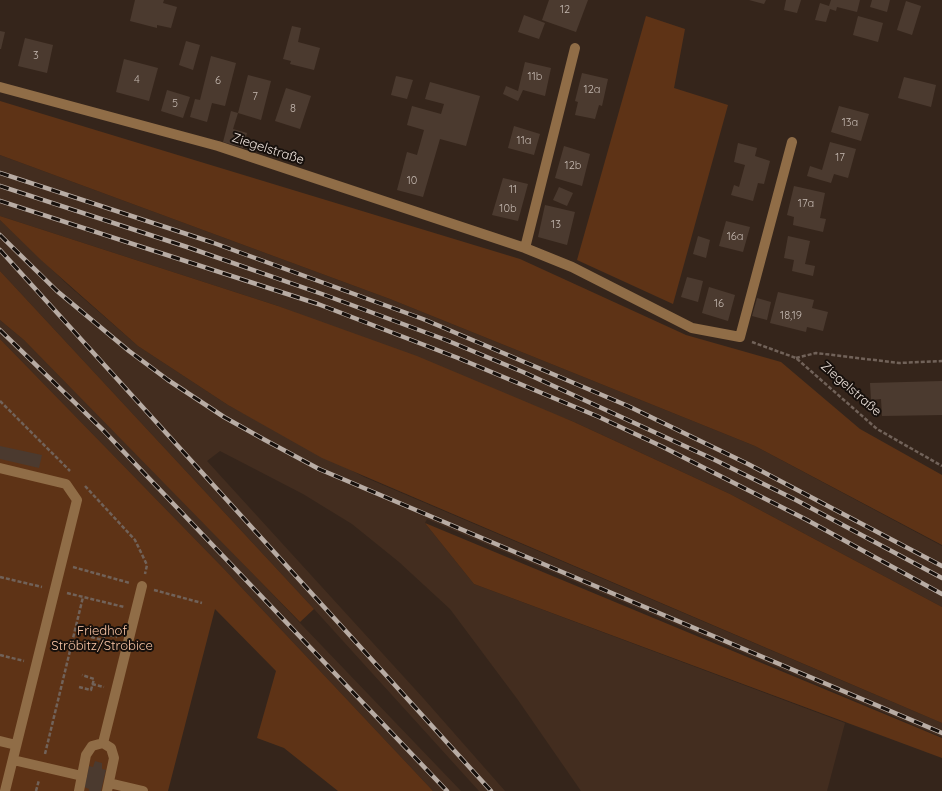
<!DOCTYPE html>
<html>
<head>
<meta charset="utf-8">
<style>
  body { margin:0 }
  canvas { display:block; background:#35251b }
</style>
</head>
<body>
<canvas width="942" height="791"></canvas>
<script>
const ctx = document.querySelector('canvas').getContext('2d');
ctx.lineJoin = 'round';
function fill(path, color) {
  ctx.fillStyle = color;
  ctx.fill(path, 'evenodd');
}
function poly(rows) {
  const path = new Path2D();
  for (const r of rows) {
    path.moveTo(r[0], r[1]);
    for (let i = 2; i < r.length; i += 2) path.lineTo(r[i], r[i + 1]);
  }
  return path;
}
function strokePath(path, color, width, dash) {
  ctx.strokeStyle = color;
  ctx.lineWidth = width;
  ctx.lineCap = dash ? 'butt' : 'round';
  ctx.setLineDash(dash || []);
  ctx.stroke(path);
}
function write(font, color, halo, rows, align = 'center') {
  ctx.font = font + ' Quicksand,sans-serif';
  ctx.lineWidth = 4;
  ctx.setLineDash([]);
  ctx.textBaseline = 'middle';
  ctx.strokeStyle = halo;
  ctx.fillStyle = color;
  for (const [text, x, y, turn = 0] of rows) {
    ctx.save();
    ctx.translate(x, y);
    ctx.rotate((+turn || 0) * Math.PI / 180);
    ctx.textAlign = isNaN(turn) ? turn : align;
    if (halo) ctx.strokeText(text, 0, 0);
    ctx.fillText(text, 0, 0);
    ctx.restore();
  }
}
const built = poly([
  [0,155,390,299,755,446,942,546,942,607,730,494,574,422,278,306,0,216],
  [0,220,68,285,138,346,228,405,364,477,942,723,942,737,427,519,425,523,474,584,845,723,827,791,581,791,518,700,450,609,399,562,352,524,303,494,220,451,207,461,424,699,505,791,479,791,314,609,0,271],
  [0,320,24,340,231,551,461,791,433,791,225,570,0,339]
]);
const green = poly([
  [646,16,685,29,674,88,728,105,673,304,577,260],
  [0,101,520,259,686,335,781,362,860,429,942,475,942,545,755,446,390,299,0,155],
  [0,216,278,306,417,356,574,422,730,494,942,607,942,723,322,458,228,405,138,346,41,260,0,220],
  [0,271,314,609,300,622,24,340,0,320],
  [0,339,225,570,433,791,338,791,284,748,257,738,276,671,215,609,168,791,0,791],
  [425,523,942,738,942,758,474,584]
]);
const building = poly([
  [135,0,164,0,163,3,177,7,171,28,157,25,157,28,130,21],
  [549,0,588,0,576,32,542,20],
  [749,0,766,0,764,4],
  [786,0,801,0,797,13,784,10],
  [831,0,860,0,857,12,837,7,836,11,830,9,826,22,815,20,820,3,829,6],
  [872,0,890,0,887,12,870,7],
  [906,1,921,6,912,35,897,30],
  [524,15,545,23,539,39,518,32],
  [858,16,883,23,878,42,853,35],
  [292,26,301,28,298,42,320,48,314,70,290,64,291,61,283,59],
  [0,31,5,32,1,49,0,49],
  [25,38,53,45,47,73,18,66],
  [186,41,200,45,193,70,179,65],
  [211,56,236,63,225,106,212,103,207,122,190,117,195,99,200,100],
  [124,59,158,68,149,101,116,92],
  [525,62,551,68,545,96,523,90,518,101,503,94,506,86,518,91],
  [582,73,608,79,602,106,599,105,595,119,575,115,578,102,575,101],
  [248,75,271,81,261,120,238,113],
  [396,76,413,80,407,99,391,95],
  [904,77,936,85,931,107,898,98],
  [430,82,480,96,466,146,440,139,423,197,397,190,407,152,417,155,424,130,407,125,412,106,441,114,444,104,425,99],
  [286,88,311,96,300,129,275,121],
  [167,90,190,97,183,118,161,111],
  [839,106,869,114,861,141,831,132],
  [231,111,238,113,233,129,247,133,243,148,223,142],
  [514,126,540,134,534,155,508,148],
  [830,142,856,149,848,178,834,174,831,183,807,176,810,166,822,170],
  [738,143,757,148,755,156,770,161,764,184,758,183,753,201,731,195,734,185,739,187,745,165,734,162],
  [564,146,590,154,582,186,555,178],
  [503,178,528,184,518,221,492,215],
  [794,186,825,193,820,218,826,219,823,232,793,225,794,217,787,215],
  [559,187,573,193,567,206,553,200],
  [545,205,575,212,567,245,538,237],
  [726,221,750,227,743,252,719,246],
  [698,236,710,240,706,258,693,254],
  [788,236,810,241,805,264,815,266,813,276,792,271,794,260,784,258],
  [687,277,703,281,698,302,681,297],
  [709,287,735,295,728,321,702,313],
  [778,292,814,300,812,308,828,312,823,331,807,327,806,332,770,323],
  [757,298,771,302,767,320,752,316],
  [942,381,942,415,882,416,881,399,871,400,870,383],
  [0,446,42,455,39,468,0,459],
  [95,761,102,763,102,769,106,770,101,791,89,791,89,789,84,787,89,766,93,767]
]);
const path = poly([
  [752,342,796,358,877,429,942,466],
  [796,358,816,353,899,363,942,361],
  [0,401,70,471],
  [85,486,135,540,147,565,145,574],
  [73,567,130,583],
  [0,577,42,587],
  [154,590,202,603],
  [67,593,124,607],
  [91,637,103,640,105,634,117,637],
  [0,655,24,661],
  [92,684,104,687],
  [79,687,91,690,94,679,82,675],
  [45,754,83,597],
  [36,791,39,780]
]);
const minor = poly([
  [0,87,218,146,525,248,572,267,692,328,740,337,792,142],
  [525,248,575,48],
  [0,468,66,484,77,500,5,791],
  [0,741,16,745],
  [103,743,142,586],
  [13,760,82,776],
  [109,783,143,791],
  [79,791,86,755,92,746,103,743,111,748,114,758,107,791]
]);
const rail = poly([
  [0,173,211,242,423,319,628,406,748,464,942,566],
  [0,186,187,247,322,294,446,340,523,372,713,459,796,500,942,578],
  [0,201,318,304,458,358,599,417,663,447,807,520,942,594],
  [0,235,57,291,129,351,168,380,224,417,265,440,319,469,942,733],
  [0,250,491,791],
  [0,330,102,429,447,791]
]);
const numberNames = [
  ["12",565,10],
  ["3",36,56],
  ["11b",535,77],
  ["4",137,80],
  ["6",218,81],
  ["12a",592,90],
  ["7",255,97],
  ["5",175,104],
  ["8",293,109],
  ["13a",850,123],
  ["11a",524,141],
  ["17",840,158],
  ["12b",573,166],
  ["10",412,181],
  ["11",513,190],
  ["17a",806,204],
  ["10b",508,209],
  ["13",556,225],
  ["16a",735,237],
  ["16",719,304],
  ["18,19",791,316]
];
const streetNames = [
  ["Ziegelstraße",268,149,18],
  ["Ziegelstraße",851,389,41]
];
const parkNames = [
  ["Friedhof",102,631],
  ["Ströbitz/Strobice",102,646]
];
fill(built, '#432d1f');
fill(green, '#5e3316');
fill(building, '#4b3a2f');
strokePath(path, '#716259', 2.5, [4, 2]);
strokePath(minor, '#906d47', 10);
strokePath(rail, '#b8aca4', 4.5);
strokePath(rail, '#17100c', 3, [9]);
write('11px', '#c5b9b1', null, numberNames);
write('13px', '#eee3dc', '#17100c', streetNames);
write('13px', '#fcc7a7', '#17100c', parkNames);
</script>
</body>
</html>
